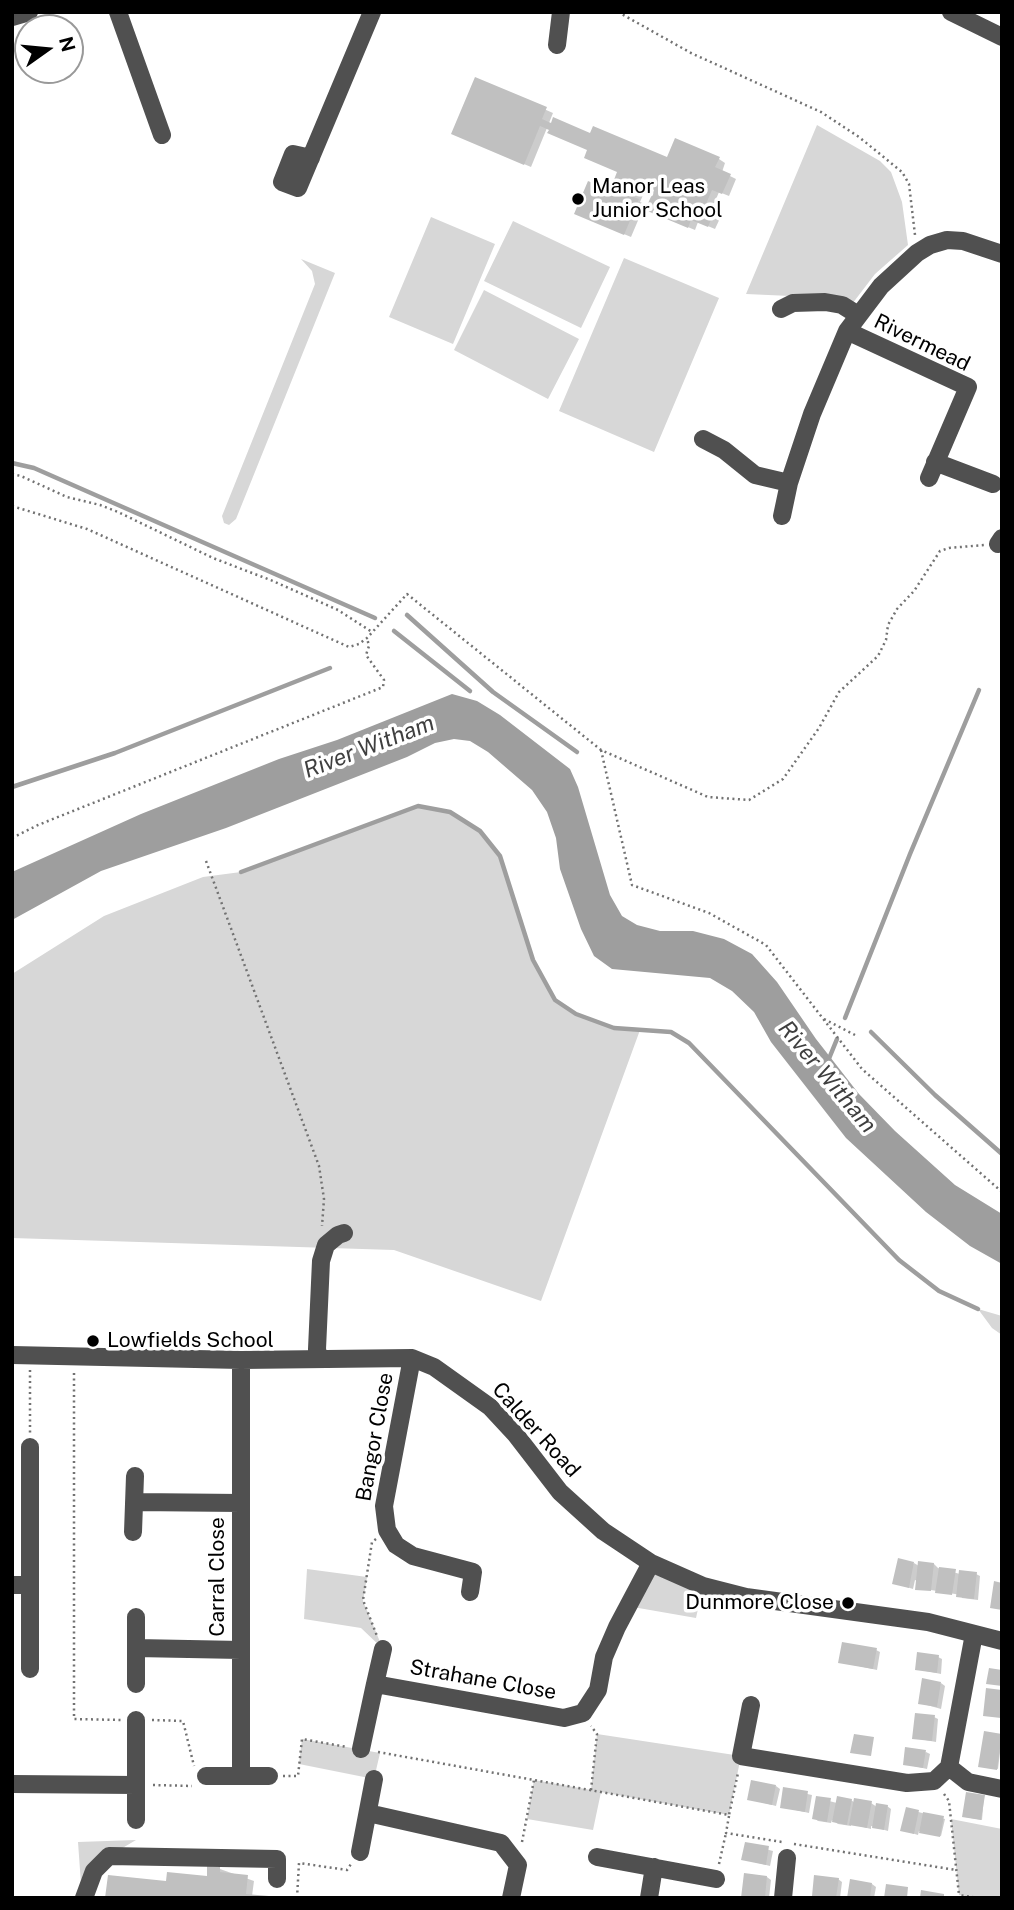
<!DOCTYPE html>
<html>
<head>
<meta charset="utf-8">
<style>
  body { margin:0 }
  #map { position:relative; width:1014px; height:1910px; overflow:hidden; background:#fff; font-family:"Public Sans",sans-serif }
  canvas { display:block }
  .frame { position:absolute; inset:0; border:14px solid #000; pointer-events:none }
  .north { position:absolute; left:14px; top:14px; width:70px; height:70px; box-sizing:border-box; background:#fff; border:2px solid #999; border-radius:50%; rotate:75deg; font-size:19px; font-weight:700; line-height:28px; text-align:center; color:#000 }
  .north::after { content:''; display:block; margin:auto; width:24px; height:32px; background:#000; clip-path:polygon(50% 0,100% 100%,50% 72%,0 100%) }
</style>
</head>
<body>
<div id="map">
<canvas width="1014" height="1910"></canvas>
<div class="frame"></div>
<div class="north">N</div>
</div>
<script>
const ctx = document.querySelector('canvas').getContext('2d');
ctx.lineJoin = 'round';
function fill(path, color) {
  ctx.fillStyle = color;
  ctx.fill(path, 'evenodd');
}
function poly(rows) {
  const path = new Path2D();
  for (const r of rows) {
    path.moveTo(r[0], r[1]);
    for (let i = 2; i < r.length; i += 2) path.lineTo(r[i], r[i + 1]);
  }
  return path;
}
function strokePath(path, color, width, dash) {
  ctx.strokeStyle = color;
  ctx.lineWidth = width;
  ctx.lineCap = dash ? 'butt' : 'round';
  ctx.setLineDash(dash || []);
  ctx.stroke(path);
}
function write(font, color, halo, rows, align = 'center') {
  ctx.font = font + ' "Public Sans",sans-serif';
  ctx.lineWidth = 7;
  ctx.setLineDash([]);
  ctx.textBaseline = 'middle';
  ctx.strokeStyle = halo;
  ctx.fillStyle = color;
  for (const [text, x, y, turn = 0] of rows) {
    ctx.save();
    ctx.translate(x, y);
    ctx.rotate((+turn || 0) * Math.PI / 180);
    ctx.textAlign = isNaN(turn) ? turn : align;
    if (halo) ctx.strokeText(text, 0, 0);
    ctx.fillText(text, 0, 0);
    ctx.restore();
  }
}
const green = poly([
  [817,125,880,161,891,172,902,202,908,245,875,274,849,308,835,298,746,294],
  [431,217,495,244,453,344,389,317],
  [513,221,610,267,581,328,484,281],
  [624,258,719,298,654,452,559,411],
  [301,259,335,273,236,519,229,525,224,523,222,516,315,284,312,271],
  [484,290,579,339,548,399,454,350],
  [418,806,450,812,480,831,500,856,533,960,555,1000,576,1014,614,1028,640,1030,541,1301,394,1250,12,1238,12,974,104,916,203,877,241,872],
  [978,1309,1002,1316,1002,1335,992,1328],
  [651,1563,703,1586,696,1618,627,1606],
  [307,1569,367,1577,363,1601,383,1649,361,1628,304,1619],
  [597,1734,741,1756,729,1815,601,1792,593,1830,527,1819,534,1780,591,1790],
  [302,1739,380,1753,374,1779,299,1764],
  [951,1819,1002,1829,1002,1898,978,1898,959,1895],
  [136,1840,109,1856,82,1898,78,1842]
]);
const water = poly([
  [452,694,477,701,500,715,570,769,578,787,610,895,622,916,637,925,660,931,693,931,724,939,752,954,777,982,816,1039,859,1094,895,1131,955,1185,1002,1214,1002,1264,970,1246,926,1212,846,1138,771,1042,754,1012,732,991,710,978,612,969,594,956,581,929,560,869,556,838,547,812,532,790,488,752,470,741,454,739,435,743,407,757,226,828,101,871,12,920,12,872,141,814,279,759,337,740]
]);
const shadow = poly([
  [476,79,553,113,549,123,668,159,719,159,725,163,722,172,736,179,729,196,719,192,712,209,722,214,715,229,698,222,695,230,654,213,656,190,647,186,640,202,645,204,631,237,583,217,611,192,619,172,589,150,547,128,531,167,460,137],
  [914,1563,919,1566,919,1563,934,1564,938,1568,960,1574,976,1574,980,1576,978,1600,962,1598,961,1595,919,1588,917,1581,915,1580,913,1589,894,1583],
  [876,1650,880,1652,877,1670,840,1662],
  [938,1657,942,1659,941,1674,916,1669],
  [941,1683,945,1686,941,1709,920,1703],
  [934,1717,938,1719,936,1742,914,1738],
  [1002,1736,998,1769,981,1766],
  [926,1752,930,1754,927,1769,905,1764],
  [776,1786,780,1789,776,1806,749,1799],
  [784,1789,812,1795,809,1813,782,1807],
  [984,1796,982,1820,965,1817],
  [817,1798,837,1803,851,1800,855,1803,871,1803,877,1807,887,1806,891,1809,888,1831,871,1826,871,1829,851,1824,851,1826,838,1824,832,1820,831,1823,818,1821,814,1818],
  [907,1809,945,1819,941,1836,919,1831,918,1835,902,1830],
  [746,1844,773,1851,770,1866,743,1859],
  [220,1869,254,1881,252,1896,270,1898,107,1898,167,1883,208,1878],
  [767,1877,771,1880,769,1898,742,1898],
  [838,1879,842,1882,840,1898,823,1898,813,1895],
  [872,1884,876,1887,874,1898,849,1898]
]);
const stream = poly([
  [12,463,34,468,375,618],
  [407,615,493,692,577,752],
  [394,631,470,691],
  [12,787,115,753,330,668],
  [241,872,418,806,450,812,480,831,500,856,533,960,555,1000,576,1014,614,1028,671,1032,689,1043,899,1260,939,1291,978,1309],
  [845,1018,910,854,979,690],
  [871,1032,935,1095,1002,1154],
  [828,1061,837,1039]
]);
const building = poly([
  [475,77,547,107,542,119,551,123,553,117,590,133,593,126,667,157,675,138,720,157,715,167,731,174,722,194,712,190,706,204,716,208,708,227,691,220,688,228,645,210,654,190,640,184,634,197,639,199,624,235,574,214,588,181,610,190,617,172,584,158,587,150,547,133,549,130,540,126,524,165,451,134],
  [898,1558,914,1562,909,1588,892,1584],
  [918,1561,934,1563,931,1591,915,1590],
  [939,1567,956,1569,952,1595,935,1593],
  [959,1570,977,1572,974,1599,956,1597],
  [994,1581,1002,1583,1002,1610,990,1608],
  [842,1642,877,1648,873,1669,838,1663],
  [917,1652,939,1655,937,1673,915,1670],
  [989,1668,1002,1670,1002,1686,986,1684],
  [922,1678,941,1682,937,1707,918,1704],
  [986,1688,1002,1690,1001,1718,983,1716],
  [915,1713,935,1715,932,1741,912,1739],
  [984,1731,1002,1734,997,1770,978,1767],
  [854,1734,874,1737,871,1756,850,1753],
  [905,1747,926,1750,923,1768,903,1765],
  [751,1780,776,1785,772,1805,747,1800],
  [783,1787,808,1791,805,1812,780,1808],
  [966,1792,985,1795,981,1820,962,1817],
  [816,1796,831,1798,827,1822,812,1819],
  [837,1796,852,1799,847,1825,832,1822],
  [854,1798,872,1801,867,1828,849,1825],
  [876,1803,888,1805,884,1830,872,1828],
  [906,1807,919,1810,914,1834,900,1831],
  [923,1812,944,1816,940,1837,919,1833],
  [745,1842,769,1846,766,1865,741,1860],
  [207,1866,220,1867,220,1872,248,1875,246,1894,269,1896,269,1898,105,1898,108,1875,166,1881,167,1872,207,1876],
  [744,1873,767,1876,765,1898,741,1898],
  [814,1875,839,1878,836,1898,812,1896],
  [850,1879,872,1883,870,1898,847,1898],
  [886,1884,908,1887,907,1898,884,1898],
  [921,1890,944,1894,944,1898,920,1898]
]);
const path = poly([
  [618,12,691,53,821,112,859,137,902,172,909,184,915,235],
  [12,474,21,476,67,497,100,505,118,512,213,558,273,581,338,610,372,632],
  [12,506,87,529,349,647,359,644,367,638,407,594,601,750,708,797,749,800,783,779,819,728,839,692,878,656,886,640,888,625,897,609,914,591,940,551,949,548,984,545],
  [601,750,632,885,709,913,766,945,862,1069,1002,1192],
  [12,838,38,825,383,687,384,680,366,655,369,646,367,638],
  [206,861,319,1166,324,1199,322,1226],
  [824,1019,855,1035],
  [30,1370,30,1433],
  [74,1373,74,1719,121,1720],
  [376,1539,372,1542,363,1600,377,1636],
  [152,1720,183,1721,194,1766],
  [378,1752,729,1815,738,1773],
  [283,1776,298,1776,302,1739,347,1747],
  [153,1785,192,1786],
  [591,1790,597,1734,591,1726],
  [944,1794,949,1801,959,1895],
  [729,1816,726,1833,782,1842],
  [522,1842,534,1780],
  [794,1844,956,1870],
  [719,1864,726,1833],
  [297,1898,299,1863,347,1870,351,1864],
  [959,1898,959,1895,978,1898]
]);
const minor = poly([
  [118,12,162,135],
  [951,12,1002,37],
  [12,17,29,12],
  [557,45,561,12],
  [311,158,293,154,282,182,298,188,372,12],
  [781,309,793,303,825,302,842,305,858,315],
  [847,331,968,387,929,478],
  [703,439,724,450,755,475,789,483],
  [935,462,993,484],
  [782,516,789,483,812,414,847,331,881,286,917,253,930,245,947,240,963,241,1002,254],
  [998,544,1002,538],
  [12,1355,241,1360,412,1358,434,1367,490,1407,516,1435,560,1492,603,1531,651,1563,703,1586,746,1597,928,1622,1002,1641],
  [412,1358,384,1506,387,1530,396,1545,413,1556,473,1572,470,1592],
  [319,1359,317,1349,321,1261,326,1245,338,1235,344,1233],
  [241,1360,241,1776,269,1776],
  [30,1447,30,1669],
  [134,1502,241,1503],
  [133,1532,135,1476],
  [12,1585,30,1585],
  [136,1648,241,1650],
  [383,1649,375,1684,564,1718,583,1713,598,1690,604,1657,617,1627,651,1563],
  [136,1684,136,1617],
  [751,1705,741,1756,907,1783,934,1781,949,1767,974,1634],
  [136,1720,136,1820],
  [361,1749,375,1684],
  [949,1767,968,1782,1002,1789],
  [206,1776,241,1776],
  [12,1784,136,1785],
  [368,1813,501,1843,518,1865,511,1898],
  [360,1852,374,1779],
  [597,1857,716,1879],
  [84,1898,94,1871,109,1856,277,1859,277,1879],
  [649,1898,654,1867],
  [783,1898,787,1858]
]);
const markers = [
  [578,199,7,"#000"],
  [93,1341,7,"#000"],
  [848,1603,7,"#000"]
];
const poiNames = [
  ["Manor Leas",592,187],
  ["Junior School",592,211],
  ["Lowfields School",107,1341],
  ["Dunmore Close",834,1603,"right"]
];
const streetNames = [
  ["Rivermead",922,343,26],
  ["Calder Road",536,1430,48],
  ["Bangor Close",375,1437,-80],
  ["Carral Close",218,1577,-90],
  ["Strahane Close",483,1680,10]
];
const waterNames = [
  ["River Witham",369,747,-21],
  ["River Witham",827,1077,50]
];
fill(green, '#d7d7d7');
fill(water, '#9e9e9e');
fill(shadow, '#0003');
strokePath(stream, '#9e9e9e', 4.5);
fill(building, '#c0c0c0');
strokePath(path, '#727272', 2.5, [2, 3.5]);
strokePath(minor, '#505050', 18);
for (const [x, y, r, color] of markers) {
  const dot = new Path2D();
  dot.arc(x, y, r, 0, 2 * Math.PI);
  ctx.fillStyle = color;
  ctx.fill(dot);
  strokePath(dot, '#fff', 2.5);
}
write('21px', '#000', '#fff', poiNames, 'left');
write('21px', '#000', '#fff', streetNames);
write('italic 23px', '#3f3f3f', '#fff', waterNames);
</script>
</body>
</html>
